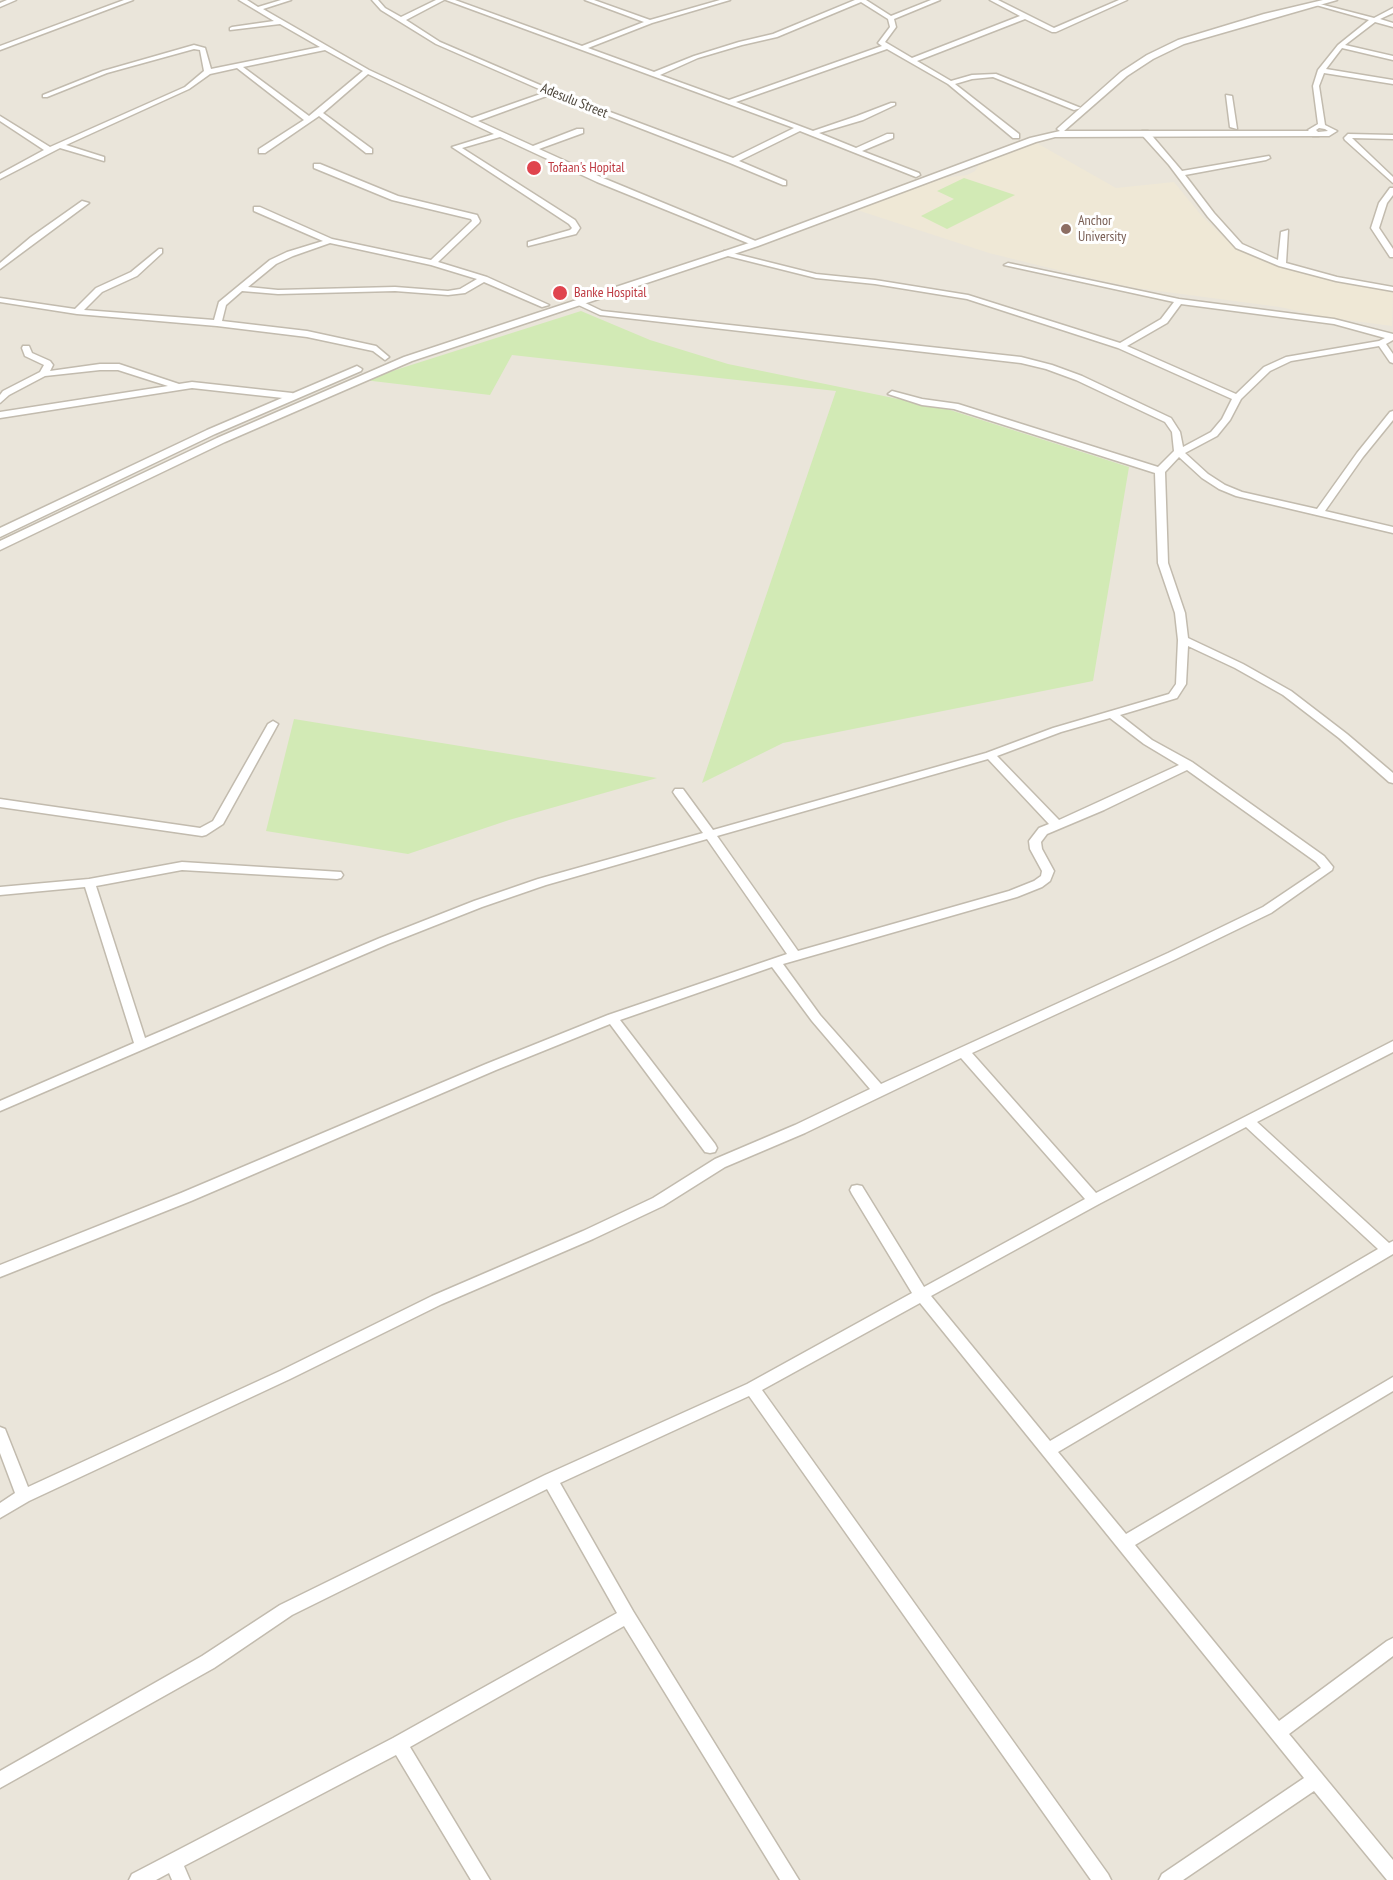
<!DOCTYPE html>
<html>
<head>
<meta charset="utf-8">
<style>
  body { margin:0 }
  canvas { display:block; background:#f6f3ec }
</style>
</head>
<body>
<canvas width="1393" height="1880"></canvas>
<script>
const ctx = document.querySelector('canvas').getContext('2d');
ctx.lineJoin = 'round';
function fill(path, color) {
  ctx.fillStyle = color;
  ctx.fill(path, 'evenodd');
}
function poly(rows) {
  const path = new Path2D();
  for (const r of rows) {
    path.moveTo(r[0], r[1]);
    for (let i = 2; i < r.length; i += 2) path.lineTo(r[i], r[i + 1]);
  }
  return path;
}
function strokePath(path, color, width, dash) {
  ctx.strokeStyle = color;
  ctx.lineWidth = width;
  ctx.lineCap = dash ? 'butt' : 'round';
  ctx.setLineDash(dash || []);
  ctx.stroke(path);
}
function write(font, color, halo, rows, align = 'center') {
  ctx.font = font + ' "PT Sans Narrow",sans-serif';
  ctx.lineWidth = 6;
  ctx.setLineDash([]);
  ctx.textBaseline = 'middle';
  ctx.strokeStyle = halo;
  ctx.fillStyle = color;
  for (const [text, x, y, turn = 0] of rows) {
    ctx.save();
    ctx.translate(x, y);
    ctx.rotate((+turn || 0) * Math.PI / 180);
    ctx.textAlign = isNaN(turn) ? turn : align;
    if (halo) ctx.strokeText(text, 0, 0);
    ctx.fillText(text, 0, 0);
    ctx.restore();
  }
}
const residential = poly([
  [0,0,1393,0,1393,1880,0,1880]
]);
const education = poly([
  [1035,142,1116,188,1174,182,1202,216,1229,242,1263,261,1298,272,1393,292,1392,326,1324,317,1280,307,1136,288,1094,279,989,253,854,209,944,178,967,175,975,171,980,163]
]);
const green = poly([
  [964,178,1015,195,947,229,921,216,954,199,937,191],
  [581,311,650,340,728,364,947,409,1129,467,1093,681,783,743,702,783,836,391,512,355,490,395,364,380],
  [294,719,657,778,509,820,408,854,266,831]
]);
const minor = poly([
  [7,0,16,0,0,7,0,3,7,0],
  [124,0,133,0,0,50,0,46,124,0],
  [239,0,247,0,258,7,281,0,291,0,263,9,369,70,472,118,546,92,436,44,381,10,372,0,378,0,385,8,401,17,436,0,444,0,406,20,440,42,554,91,733,158,794,128,446,0,455,0,582,46,644,22,585,0,594,0,650,20,720,0,730,0,652,23,588,48,654,72,694,56,739,42,773,34,855,0,866,0,891,16,931,0,940,0,894,19,896,27,885,42,912,58,1020,16,990,0,998,0,1054,28,1119,0,1127,0,1056,32,1052,32,1025,19,917,61,951,81,972,75,996,74,1081,108,1074,110,993,77,972,79,955,84,1019,134,1019,138,1013,138,948,84,887,49,736,102,813,131,857,116,891,103,895,103,895,105,863,120,819,133,856,148,887,134,893,134,893,138,862,151,919,173,920,175,916,177,800,131,739,161,786,181,786,185,783,185,730,163,552,94,478,121,533,146,577,129,583,129,583,133,539,149,603,178,758,242,759,244,755,246,597,182,500,137,462,148,575,220,580,228,576,234,528,246,528,242,570,230,572,228,569,224,452,147,494,134,368,74,323,113,372,149,372,153,366,153,319,116,265,153,259,153,259,149,304,120,237,68,210,74,189,89,66,145,104,157,104,161,60,148,0,179,0,174,44,150,0,121,0,116,50,147,185,87,204,71,200,50,194,49,107,73,47,97,43,97,43,95,103,71,194,45,205,48,211,69,320,47,280,24,230,30,230,28,232,27,274,21,239,0],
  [861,2,888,19,890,27,878,43,882,46,729,100,660,75,698,58,742,45,777,37,861,2],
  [325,50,363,71,309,116,243,67,325,50],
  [1316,3,1374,18,1393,8,1393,13,1380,19,1393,23,1393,27,1375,22,1345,45,1393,56,1393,60,1342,48,1326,69,1393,80,1393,84,1324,73,1319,86,1325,125,1337,131,1329,136,1313,136,1308,130,1318,124,1313,86,1318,70,1338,45,1369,20,1316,5,1316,3],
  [1319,128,1325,129,1328,131,1318,132,1316,130,1319,128],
  [1226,95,1232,96,1237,129,1230,127,1226,95],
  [1142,131,1148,131,1182,171,1269,156,1270,158,1266,160,1185,175,1214,213,1242,244,1278,260,1281,232,1288,230,1286,263,1337,277,1393,287,1393,291,1336,281,1279,266,1236,248,1208,217,1169,165,1142,135,1142,131],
  [1348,134,1393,135,1393,139,1352,138,1393,177,1393,183,1345,140,1344,138,1348,134],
  [314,164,320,164,398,196,477,215,480,221,479,223,438,262,487,277,549,305,542,307,484,282,465,293,448,295,395,291,278,294,242,291,226,305,222,321,307,331,376,346,389,357,385,360,373,351,307,337,217,326,77,314,0,302,0,298,75,309,96,288,131,272,159,249,162,249,162,253,137,276,102,292,84,310,214,320,219,302,270,260,287,252,323,241,254,211,254,207,260,207,332,239,431,260,472,221,471,219,392,200,314,168,314,164],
  [330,243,431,265,477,279,460,289,448,291,395,287,278,290,248,287,276,264,293,256,330,243],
  [1390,188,1393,188,1393,195,1387,203,1379,228,1393,249,1393,257,1390,257,1371,228,1379,203,1390,188],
  [82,201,89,203,0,269,0,263,31,237,82,201],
  [724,251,816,274,875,280,968,295,1120,343,1161,319,1174,302,1004,265,1008,263,1179,299,1334,319,1393,334,1393,340,1386,344,1393,354,1393,363,1390,362,1379,346,1291,361,1270,371,1241,399,1230,420,1217,436,1185,453,1208,474,1225,485,1242,492,1317,509,1357,453,1390,412,1393,411,1393,420,1363,457,1325,511,1393,527,1393,533,1236,496,1219,489,1202,478,1179,457,1165,472,1168,563,1185,613,1188,638,1243,664,1291,691,1347,734,1393,773,1393,783,1389,782,1339,738,1283,695,1235,668,1188,646,1186,684,1177,698,1120,715,1152,740,1192,762,1324,856,1333,867,1332,870,1271,913,1176,959,972,1053,1096,1193,1393,1041,1393,1052,1257,1122,1389,1243,1393,1241,1393,1254,1058,1452,1126,1534,1393,1377,1393,1391,1135,1545,1279,1721,1387,1641,1393,1638,1393,1656,1289,1734,1393,1860,1393,1880,1387,1880,1314,1791,1183,1880,1159,1880,1162,1874,1304,1778,920,1303,762,1390,1108,1874,1111,1880,1091,1880,749,1396,560,1483,633,1611,799,1880,780,1880,624,1626,410,1747,490,1880,471,1880,396,1755,184,1866,190,1880,172,1880,169,1873,156,1880,129,1880,132,1874,393,1738,617,1613,547,1489,292,1615,214,1668,0,1788,0,1771,202,1656,280,1605,545,1475,747,1384,912,1293,852,1194,850,1190,852,1186,857,1185,862,1186,924,1287,1085,1199,961,1058,805,1133,725,1167,663,1206,593,1239,442,1304,290,1379,29,1501,0,1518,0,1503,15,1493,0,1453,0,1427,5,1429,28,1487,280,1371,432,1296,583,1231,653,1198,715,1159,795,1125,870,1089,812,1021,772,967,620,1020,715,1144,717,1148,715,1152,710,1153,705,1152,610,1024,496,1070,191,1201,0,1277,0,1265,181,1193,486,1064,608,1015,787,954,707,839,546,885,482,907,388,944,0,1111,0,1101,134,1043,85,887,0,895,0,887,89,879,182,862,341,872,343,875,341,878,337,879,182,870,96,886,145,1038,380,938,474,901,538,879,703,833,675,795,673,792,675,789,683,789,713,830,986,753,1053,728,1169,694,1176,684,1178,640,1175,613,1158,563,1155,473,954,409,922,405,888,394,892,391,922,399,958,404,1158,467,1174,451,1172,432,1165,422,1076,380,1046,369,1021,363,600,315,572,302,579,300,602,311,1021,357,1052,365,1082,376,1171,418,1180,432,1183,447,1211,432,1222,419,1232,399,1118,348,967,299,875,284,816,278,724,255,724,251],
  [1181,304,1334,324,1385,338,1379,341,1286,357,1264,367,1236,394,1127,346,1167,323,1181,304],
  [1110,718,1144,744,1179,765,1059,820,997,756,1061,732,1110,718],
  [988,759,1049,824,1039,828,1029,841,1030,849,1042,871,1041,876,1034,881,1009,891,798,951,717,836,988,759],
  [1187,770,1316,862,1321,868,1263,907,1168,953,881,1084,820,1015,783,964,1017,897,1042,887,1050,881,1054,871,1042,849,1041,842,1047,834,1104,810,1187,770],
  [1246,1127,1378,1249,1050,1441,931,1296,1099,1204,1246,1127],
  [23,346,29,346,32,353,50,361,53,365,50,371,100,364,119,364,179,384,192,382,292,393,296,396,292,399,192,388,0,418,0,412,168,386,118,370,100,370,45,376,9,395,0,403,0,395,3,391,40,372,44,365,25,356,22,348,23,346],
  [273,721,278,724,223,824,206,835,202,836,0,807,0,799,200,828,213,821,268,724,273,721]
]);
const tertiary = poly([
  [1323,0,1337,0,1184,44,1153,59,1127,76,1064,131,1316,131,1321,134,1319,136,1055,137,1036,142,758,246,412,361,225,442,0,550,0,541,217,438,404,357,752,242,1030,138,1060,131,1057,129,1059,127,1121,72,1147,55,1178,40,1264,14,1323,0],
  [357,366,362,369,361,371,215,434,0,537,0,528,207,430,357,366]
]);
const markers = [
  [534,168,8,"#e0444e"],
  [1066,229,6,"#8d6e63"],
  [560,293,8,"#e0444e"]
];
const farStreetnames = [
  ["Adesulu Street",574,101,22]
];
const farHealthnames = [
  ["Tofaan's Hopital",548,168],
  ["Banke Hospital",574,293]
];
const farEducationnames = [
  ["Anchor",1078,221],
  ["University",1078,237]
];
fill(residential, '#eae5da');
fill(education, '#efe8d6');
fill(green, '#d2eab5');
strokePath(minor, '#c2bbae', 3);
strokePath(tertiary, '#c2bbae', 3);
fill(minor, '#fff');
fill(tertiary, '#fff');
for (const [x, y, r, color] of markers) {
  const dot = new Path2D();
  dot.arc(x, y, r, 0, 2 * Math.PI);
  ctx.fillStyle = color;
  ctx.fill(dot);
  strokePath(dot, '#fff', 2);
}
write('14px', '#4b4439', '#fff', farStreetnames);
write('14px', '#be3a42', '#fff', farHealthnames, 'left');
write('14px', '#785e54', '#fff', farEducationnames, 'left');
</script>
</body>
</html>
